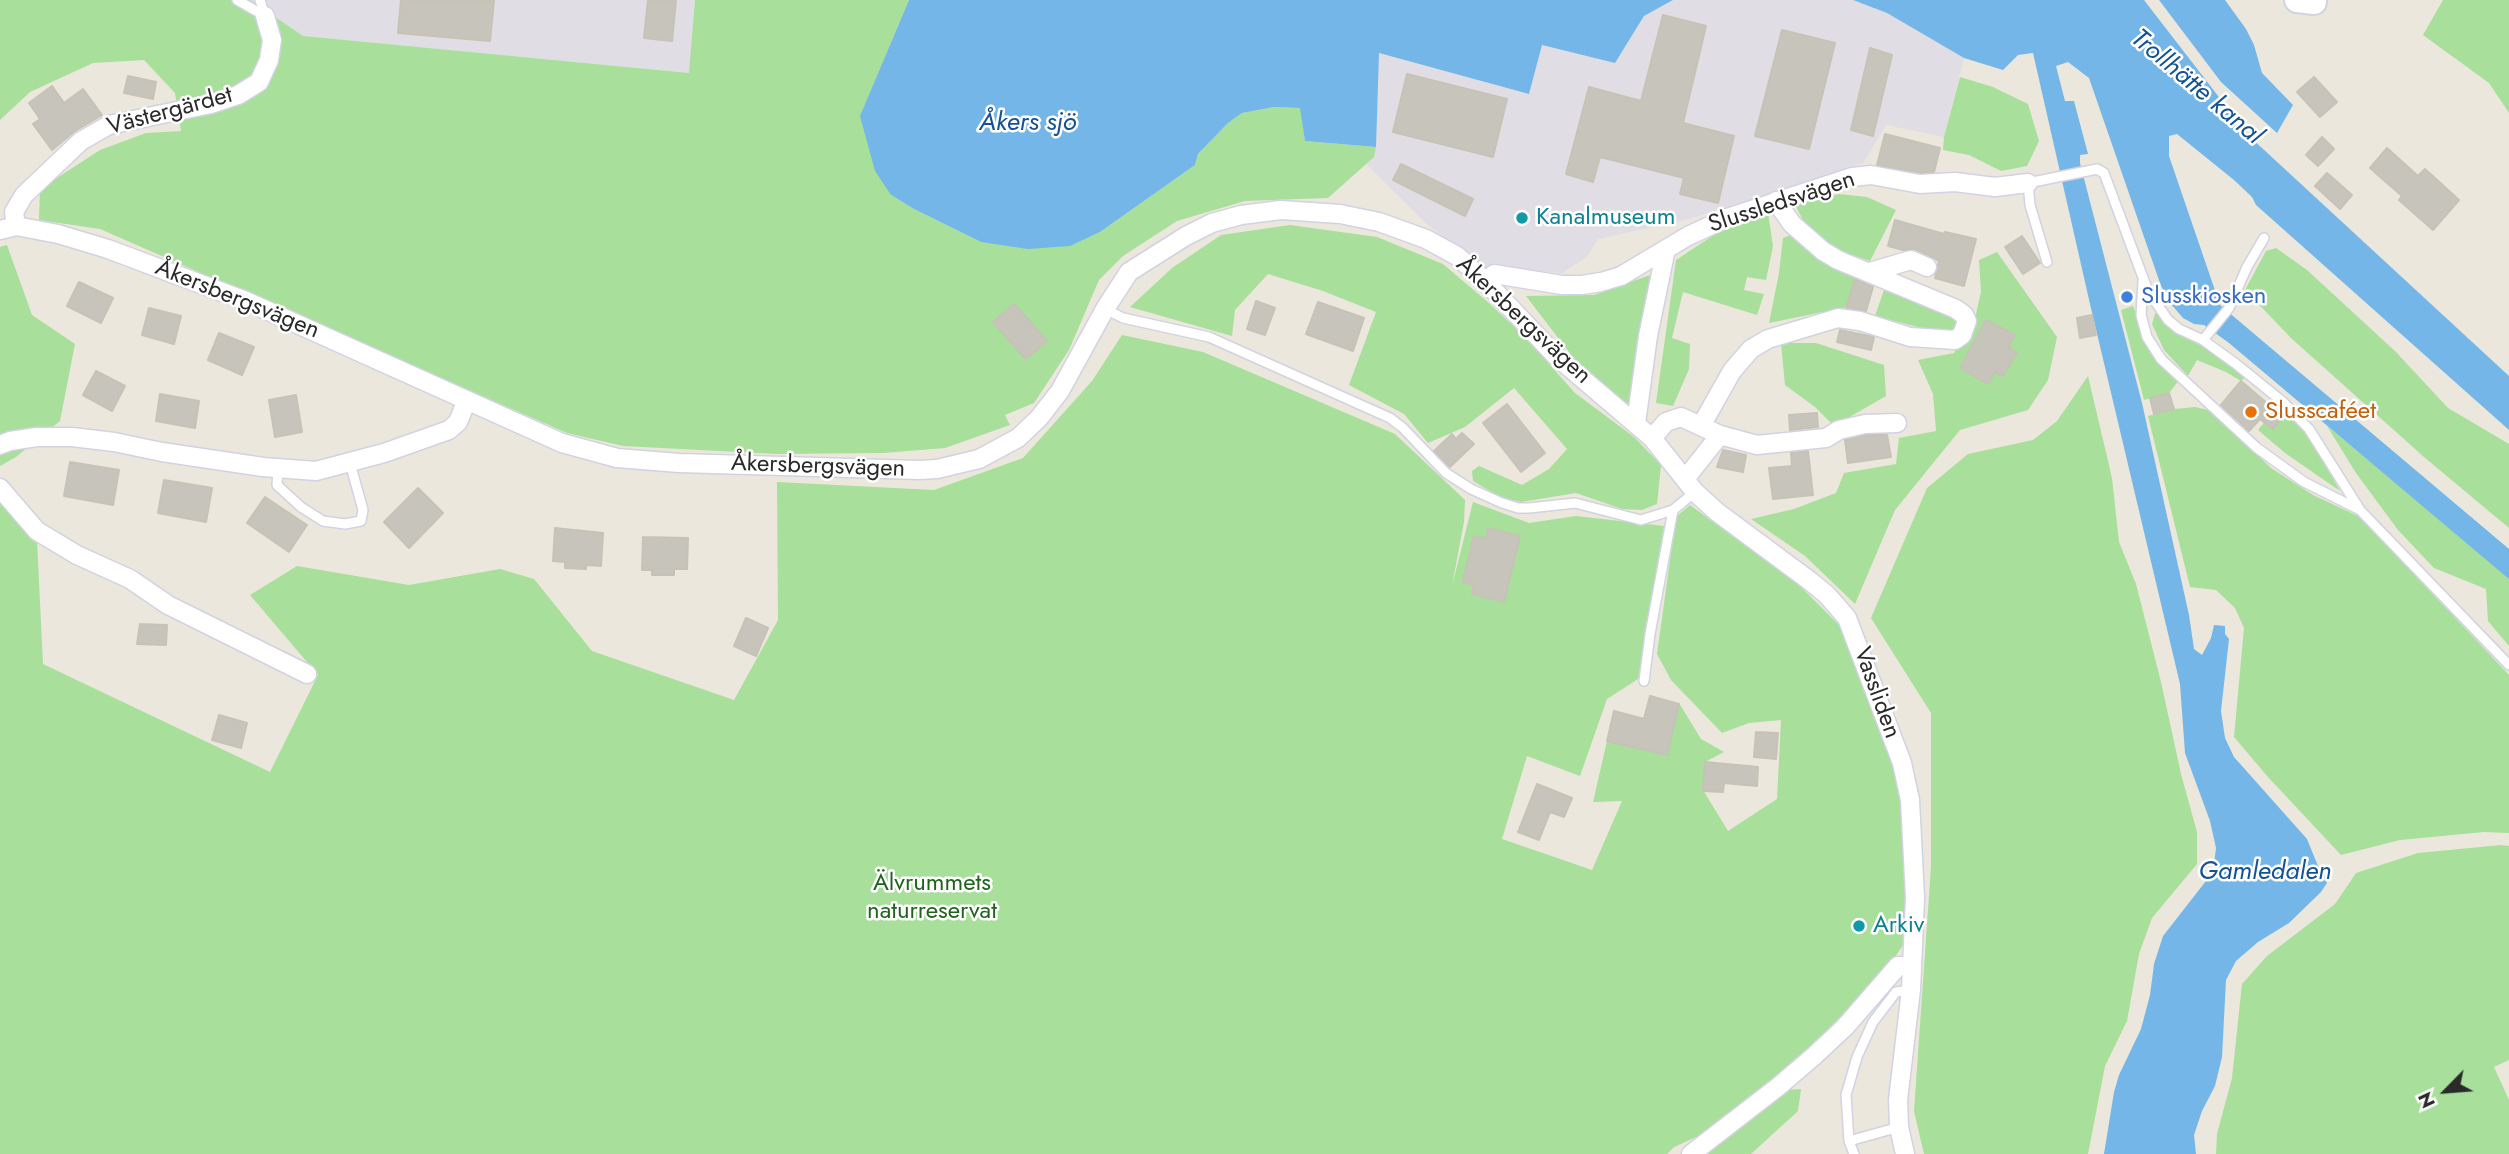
<!DOCTYPE html>
<html>
<head>
<meta charset="utf-8">
<style>
  body { margin:0 }
  #map { position:relative; width:2509px; height:1154px; overflow:hidden; background:#ebe7dc; font-family:Jost,sans-serif }
  canvas { display:block }
  .north { position:absolute; left:2411px; top:1056px; width:70px; height:70px; -webkit-text-stroke:5px #fff; paint-order:stroke; rotate:245deg; font-size:19px; font-weight:700; line-height:28px; text-align:center; color:#2a2a2a }
  .north::after { content:''; display:block; margin:auto; width:24px; height:32px; background:#2a2a2a; clip-path:polygon(50% 0,100% 100%,50% 72%,0 100%) }
</style>
</head>
<body>
<div id="map">
<canvas width="2509" height="1154"></canvas>
<div class="north">N</div>
</div>
<script>
const ctx = document.querySelector('canvas').getContext('2d');
ctx.lineJoin = 'round';
function fill(path, color) {
  ctx.fillStyle = color;
  ctx.fill(path, 'evenodd');
}
function poly(rows) {
  const path = new Path2D();
  for (const r of rows) {
    path.moveTo(r[0], r[1]);
    for (let i = 2; i < r.length; i += 2) path.lineTo(r[i], r[i + 1]);
  }
  return path;
}
function strokePath(path, color, width, dash) {
  ctx.strokeStyle = color;
  ctx.lineWidth = width;
  ctx.lineCap = dash ? 'butt' : 'round';
  ctx.setLineDash(dash || []);
  ctx.stroke(path);
}
function write(font, color, halo, rows, align = 'center') {
  ctx.font = font + ' Jost,sans-serif';
  ctx.lineWidth = 5;
  ctx.setLineDash([]);
  ctx.textBaseline = 'middle';
  ctx.strokeStyle = halo;
  ctx.fillStyle = color;
  for (const [text, x, y, turn = 0] of rows) {
    ctx.save();
    ctx.translate(x, y);
    ctx.rotate((+turn || 0) * Math.PI / 180);
    ctx.textAlign = isNaN(turn) ? turn : align;
    if (halo) ctx.strokeText(text, 0, 0);
    ctx.fillText(text, 0, 0);
    ctx.restore();
  }
}
const industrial = poly([
  [250,0,695,0,690,73,302,36],
  [1673,0,1853,0,1887,13,1964,58,1944,137,1886,125,1863,163,1689,219,1598,239,1587,257,1562,273,1485,267,1429,226,1366,164,1374,157,1376,147,1378,53,1529,94,1542,45,1615,63,1644,16]
]);
const green = poly([
  [0,0,250,0,303,36,689,73,695,0,909,0,862,112,891,195,914,209,981,242,1069,246,1100,232,1195,165,1198,154,1228,123,1242,113,1274,107,1301,108,1305,141,1376,147,1374,157,1328,198,1245,201,1177,221,1123,256,1099,280,1069,350,1034,403,1005,415,1010,425,945,448,883,453,777,454,623,446,567,433,100,229,39,220,40,189,100,150,146,133,181,131,175,93,144,60,93,63,30,92,0,120],
  [2443,0,2509,0,2509,113,2489,83,2423,35],
  [1960,77,1993,87,2028,104,2039,141,2027,166,2001,171,1969,155,1943,150,1944,137],
  [1839,194,1867,197,1896,210,1870,261,1825,246,1805,224,1794,203],
  [1768,213,1773,246,1766,280,1747,277,1744,290,1764,294,1757,315,1683,292,1672,338,1690,344,1689,369,1673,406,1656,403,1676,260,1720,231],
  [1290,225,1377,237,1443,264,1489,303,1525,337,1575,393,1634,437,1661,465,1657,504,1642,510,1622,509,1576,493,1521,502,1500,497,1473,481,1472,471,1479,466,1522,485,1549,469,1567,449,1514,388,1465,427,1428,443,1404,414,1349,385,1376,312,1323,291,1268,274,1235,310,1232,336,1130,307,1172,268,1221,235],
  [1794,234,1856,275,1847,307,1769,323,1779,273,1783,238],
  [7,245,32,315,75,344,60,421,16,457,0,466,0,247],
  [2276,248,2307,270,2396,352,2448,408,2509,444,2509,528,2424,457,2291,338,2245,290,2266,251],
  [1997,252,2057,337,2048,380,2028,410,1960,430,1895,510,1855,604,1805,556,1751,519,1794,509,1836,493,1844,473,1896,464,1899,438,1936,431,1933,394,1918,360,1954,353,1976,314,1981,292,1979,260],
  [1653,274,1631,408,1572,356,1526,296,1594,295],
  [1884,290,1953,313,1960,319,1951,333,1937,332,1875,316],
  [2133,306,2140,324,2180,379,2169,393,2144,400,2121,310],
  [2156,311,2166,324,2203,344,2247,376,2241,381,2226,372,2197,360,2188,376,2164,350,2152,324],
  [1122,335,1203,352,1395,434,1465,500,1464,522,1452,586,1473,502,1529,523,1576,516,1664,526,1638,679,1607,699,1580,776,1527,756,1502,839,1592,870,1622,801,1593,802,1607,741,1666,755,1679,703,1701,739,1724,752,1705,762,1703,790,1728,831,1777,799,1781,720,1749,723,1722,733,1671,680,1657,654,1676,517,1690,505,1799,585,1840,626,1881,730,1893,766,1902,802,1906,899,1903,945,1893,960,1862,995,1808,1049,1714,1129,1674,1147,1667,1154,0,1154,0,499,9,514,37,541,43,664,270,772,318,675,250,595,297,566,409,585,500,569,534,579,592,651,734,700,778,620,777,482,934,490,1023,458,1092,381],
  [1781,343,1816,343,1884,365,1886,396,1834,426,1815,407,1785,385],
  [2088,376,2112,478,2119,542,2136,584,2161,682,2181,774,2197,832,2197,864,2152,918,2139,954,2127,1021,2105,1066,2088,1154,1924,1154,1914,1111,1931,867,1931,713,1871,618,1927,488,1968,454,2033,440,2057,421],
  [2280,403,2304,428,2340,491,2285,453,2258,430],
  [2195,407,2212,411,2271,468,2313,495,2360,517,2509,675,2509,833,2484,832,2400,840,2341,855,2268,777,2234,737,2244,628,2235,608,2216,590,2190,587,2148,416,2174,409],
  [2327,426,2507,575,2509,579,2509,646,2488,621,2486,589,2434,568,2398,530,2356,473],
  [2501,845,2509,846,2509,1060,2494,1067,2509,1100,2509,1154,2216,1154,2217,1134,2232,1078,2242,984,2267,956,2335,904,2356,873,2418,853],
  [1801,1089,1798,1111,1751,1154,1703,1154,1783,1090]
]);
const water = poly([
  [909,0,1673,0,1644,16,1615,63,1542,45,1529,94,1379,53,1376,147,1305,141,1300,108,1274,107,1242,113,1228,123,1198,154,1195,165,1100,232,1070,246,1028,249,981,242,914,209,891,195,875,171,860,116],
  [1853,0,2144,0,2249,136,2509,376,2509,430,2256,205,2252,197,2234,180,2177,134,2169,136,2169,156,2220,305,2509,549,2509,579,2229,343,2204,325,2194,324,2183,318,2171,304,2161,286,2089,78,2068,62,2056,66,2065,101,2074,101,2088,154,2080,155,2080,163,2142,403,2189,615,2194,649,2202,655,2211,638,2214,625,2225,626,2225,634,2229,639,2221,711,2225,738,2234,757,2307,839,2318,866,2325,872,2327,883,2321,892,2289,923,2258,942,2236,961,2226,980,2222,1057,2215,1086,2202,1111,2194,1135,2196,1154,2104,1154,2114,1092,2119,1075,2141,1029,2150,995,2154,964,2163,936,2213,872,2216,848,2210,821,2185,753,2180,684,2090,304,2033,53,2018,55,2003,70,1964,58,1887,13],
  [2159,0,2225,0,2246,29,2254,45,2262,73,2293,105,2277,133,2221,82]
]);
const building = poly([
  [401,0,494,0,490,41,398,33,401,0],
  [648,0,676,0,672,41,644,38,648,0],
  [1663,15,1706,26,1683,123,1734,136,1718,203,1680,194,1684,178,1600,157,1593,182,1566,174,1589,87,1641,101,1663,15],
  [1782,30,1835,43,1809,149,1755,136,1782,30],
  [1870,48,1892,55,1873,136,1851,130,1870,48],
  [1407,74,1507,99,1493,157,1393,132,1407,74],
  [128,76,156,82,153,99,124,93,128,76],
  [2314,77,2337,102,2320,117,2297,92,2314,77],
  [52,86,64,103,83,89,102,115,75,131,52,150,33,124,40,119,29,103,52,86],
  [1885,134,1940,148,1934,172,1921,173,1877,165,1885,134],
  [2322,137,2334,149,2318,166,2306,155,2322,137],
  [2387,148,2418,176,2425,169,2459,200,2433,230,2399,200,2402,196,2370,168,2387,148],
  [1401,164,1473,199,1465,216,1393,180,1401,164],
  [2327,173,2352,195,2340,209,2315,186,2327,173],
  [1895,220,1944,234,1945,232,1976,239,1964,286,1935,278,1939,261,1932,257,1915,249,1903,250,1888,246,1895,220],
  [2022,236,2040,263,2023,274,2005,247,2022,236],
  [1855,279,1873,287,1866,311,1846,308,1855,279],
  [79,282,113,298,101,323,67,306,79,282],
  [1256,301,1275,308,1265,335,1247,329,1256,301],
  [1318,302,1364,318,1353,351,1306,334,1318,302],
  [1014,304,1047,341,1026,359,993,322,1014,304],
  [149,308,181,316,174,344,142,335,149,308],
  [2092,315,2096,335,2080,338,2077,318,2092,315],
  [1986,320,2015,335,2008,347,2017,352,2003,376,1995,372,1988,384,1960,368,1986,320],
  [1840,330,1874,337,1871,350,1837,342,1840,330],
  [219,333,254,347,242,375,208,360,219,333],
  [96,371,125,386,112,411,83,395,96,371],
  [2241,381,2283,417,2273,429,2260,419,2249,431,2221,405,2241,381],
  [2169,393,2174,409,2154,414,2150,398,2169,393],
  [160,394,199,401,195,428,156,421,160,394],
  [296,395,302,432,275,437,269,400,296,395],
  [1507,404,1545,453,1521,472,1483,423,1507,404],
  [1817,413,1818,427,1790,430,1789,415,1817,413],
  [1462,433,1474,444,1450,467,1434,451,1452,434,1456,439,1462,433],
  [1866,435,1887,435,1891,457,1848,463,1845,440,1866,435],
  [1723,450,1746,455,1743,472,1717,467,1723,450],
  [1808,451,1813,495,1773,499,1769,468,1792,466,1791,453,1808,451],
  [70,462,119,470,113,505,64,496,70,462],
  [164,480,212,488,206,522,158,513,164,480],
  [418,488,443,513,409,548,384,522,418,488],
  [265,497,307,525,289,552,247,523,265,497],
  [555,528,603,533,601,566,586,565,586,569,565,568,565,562,553,561,555,528],
  [1488,528,1520,536,1504,602,1472,594,1474,585,1463,582,1474,536,1486,539,1488,528],
  [643,537,688,538,687,569,674,569,674,575,652,575,652,570,642,570,643,537],
  [746,618,768,628,756,656,734,646,746,618],
  [140,624,167,625,166,645,137,644,140,624],
  [1650,696,1679,704,1667,755,1607,741,1614,711,1644,719,1650,696],
  [219,715,247,723,241,748,212,740,219,715],
  [1756,732,1778,733,1776,759,1754,757,1756,732],
  [1705,762,1758,767,1757,786,1724,783,1723,792,1703,791,1705,762],
  [1537,784,1572,798,1564,817,1550,812,1539,840,1518,832,1537,784]
]);
const lane = poly([
  [237,0,265,16],
  [260,0,265,16],
  [2047,262,2030,205,2028,183,2097,169,2104,173,2148,291,2168,320,2179,329,2203,340,2236,364,2283,402,2309,429,2360,510,2509,665],
  [2143,281,2141,315,2147,337,2161,359,2257,448,2304,482,2358,509],
  [1105,309,1123,318,1209,337,1390,418,1403,428,1446,473,1471,489,1502,503,1518,508,1529,508,1575,503,1641,520,1673,510],
  [2203,340,2229,308,2247,267,2264,238],
  [278,469,277,485,301,507,323,521,345,524,361,521,363,510,350,463],
  [1644,681,1650,634,1673,510,1695,492],
  [1849,1141,1899,1127],
  [1854,1154,1849,1141,1846,1095,1857,1057,1873,1022,1896,992,1911,990]
]);
const street = poly([
  [16,226,14,212,24,195,81,141,109,125,211,104,238,95,259,82,269,60,272,40,265,16],
  [0,230,16,226,58,234,108,249,246,301,562,443,617,458,679,463,919,470,937,469,979,459,1018,438,1039,418,1060,391,1105,309,1129,272,1186,236,1212,223,1241,215,1281,210,1340,214,1379,222,1426,239,1457,256,1486,282,1557,357,1652,438,1695,492,1717,512,1810,581,1827,595,1847,618,1902,763,1910,800,1915,898,1911,990,1898,1100,1899,1127,1905,1154],
  [1870,272,1911,260,1927,267],
  [1486,282,1494,274,1562,285,1582,285,1601,282,1621,276,1688,236,1727,218,1852,177,1871,175,1920,184,1955,182,1995,187,2028,183],
  [1636,423,1648,336,1666,249],
  [1701,426,1732,371,1751,349,1768,339,1838,318,1860,321,1910,337,1955,340,1962,335,1967,321,1964,315,1956,309,1838,260,1823,251,1792,224,1776,201],
  [1652,438,1666,422,1681,417,1720,435,1757,445,1826,438,1839,430,1865,424,1897,423],
  [0,445,10,441,37,437,72,437,114,442,162,452,263,467,316,471,384,453,449,430,458,422,467,400],
  [1685,479,1720,435],
  [0,488,37,531,77,555,130,579,168,605,307,674],
  [1691,1154,1779,1086,1814,1056,1845,1027,1898,966,1911,966]
]);
const secondary = poly([
  [2297,0,2314,2]
]);
const markers = [
  [1522,218,7,"#0f9aa8"],
  [2127,297,7,"#3f7fe0"],
  [2251,412,7,"#e8710a"],
  [1859,926,7,"#0f9aa8"]
];
const streetNames = [
  ["Västergärdet",170,112,-15],
  ["Slussledsvägen",1782,203,-18],
  ["Åkersbergsvägen",237,300,22],
  ["Åkersbergsvägen",1523,321,43],
  ["Åkersbergsvägen",818,467,2],
  ["Vassliden",1876,693,70]
];
const cultureNames = [
  ["Kanalmuseum",1536,218],
  ["Arkiv",1873,926]
];
const shopNames = [
  ["Slusskiosken",2141,297]
];
const foodNames = [
  ["Slusscaféet",2265,412]
];
const parkNames = [
  ["Älvrummets",932,884],
  ["naturreservat",932,912]
];
const waterNames = [
  ["Trollhätte kanal",2196,88,40],
  ["Åkers sjö",1028,124],
  ["Gamledalen",2265,873]
];
fill(industrial, '#e0dde4');
fill(green, '#a7df9b');
fill(water, '#74b6e8');
fill(building, '#c7c5bb');
strokePath(building, '#c6c3b6', 2);
strokePath(lane, '#d2d2e2', 12);
strokePath(street, '#d2d2e2', 21);
strokePath(secondary, '#d2d2e2', 28);
strokePath(lane, '#fff', 9);
strokePath(street, '#fff', 18);
strokePath(secondary, '#fff', 24);
for (const [x, y, r, color] of markers) {
  const dot = new Path2D();
  dot.arc(x, y, r, 0, 2 * Math.PI);
  ctx.fillStyle = color;
  ctx.fill(dot);
  strokePath(dot, '#fff', 2.5);
}
write('24px', '#2a2a2a', '#fff', streetNames);
write('24px', '#0d838f', '#fff', cultureNames, 'left');
write('24px', '#366cbe', '#fff', shopNames, 'left');
write('24px', '#c56008', '#fff', foodNames, 'left');
write('24px', '#20631d', '#fff', parkNames);
write('italic 26px', '#145294', '#fff', waterNames);
</script>
</body>
</html>
